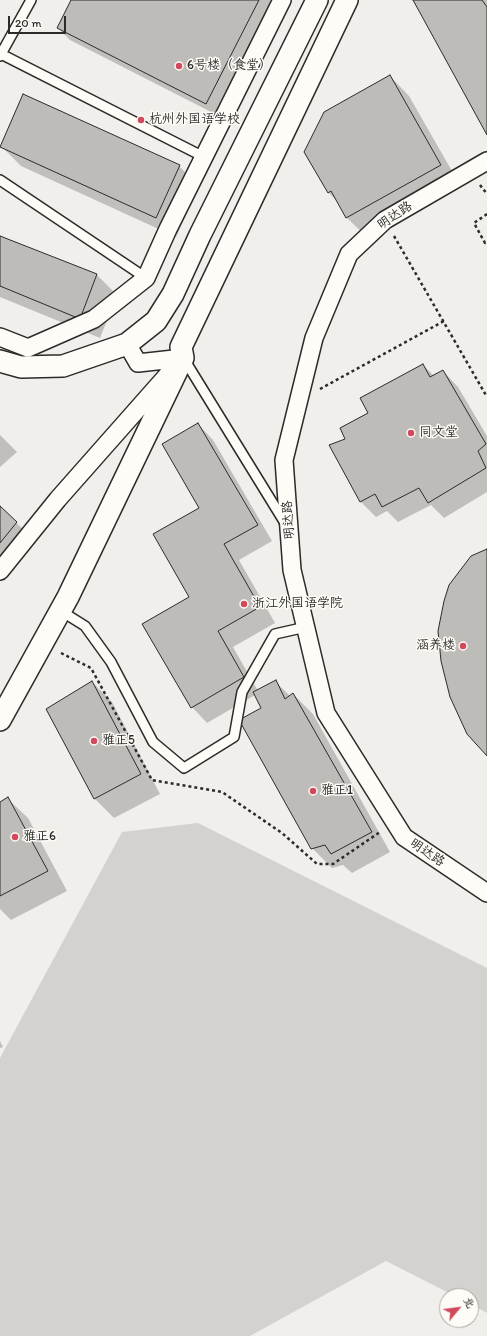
<!DOCTYPE html>
<html>
<head>
<meta charset="utf-8">
<style>
  body { margin:0 }
  #map { position:relative; width:487px; height:1336px; overflow:hidden; background:#f0efeb; font-family:Itim,"LXGW WenKai TC",sans-serif }
  canvas { display:block }
  .north { position:absolute; left:439px; top:1288px; width:40px; height:40px; box-sizing:border-box; background:#fdfcf7; border:1px solid #a9a8a5; border-radius:50%; rotate:61deg; font-size:11px; font-weight:700; line-height:16px; text-align:center; color:#2b2b2b }
  .north::after { content:''; display:block; margin:auto; width:14px; height:18px; background:#d1495b; clip-path:polygon(50% 0,100% 100%,50% 72%,0 100%) }
  .scale { position:absolute; left:8px; top:16px; width:58px; height:18px; box-sizing:border-box; border:2px solid #2b2b2b; border-top:0; padding-left:5px; font-size:12px; line-height:14px; white-space:nowrap; color:#2b2b2b; -webkit-text-stroke:3px #fdfcf7; paint-order:stroke }
</style>
</head>
<body>
<div id="map">
<canvas width="487" height="1336"></canvas>
<div class="north">北</div>
<div class="scale">20 m</div>
</div>
<script>
const ctx = document.querySelector('canvas').getContext('2d');
ctx.lineJoin = 'round';
function fill(path, color) {
  ctx.fillStyle = color;
  ctx.fill(path, 'evenodd');
}
function poly(rows) {
  const path = new Path2D();
  for (const r of rows) {
    path.moveTo(r[0], r[1]);
    for (let i = 2; i < r.length; i += 2) path.lineTo(r[i], r[i + 1]);
  }
  return path;
}
function strokePath(path, color, width, dash) {
  ctx.strokeStyle = color;
  ctx.lineWidth = width;
  ctx.lineCap = dash ? 'butt' : 'round';
  ctx.setLineDash(dash || []);
  ctx.stroke(path);
}
function write(font, color, halo, rows, align = 'center') {
  ctx.font = font + ' Itim,"LXGW WenKai TC",sans-serif';
  ctx.lineWidth = 3;
  ctx.setLineDash([]);
  ctx.textBaseline = 'middle';
  ctx.strokeStyle = halo;
  ctx.fillStyle = color;
  for (const [text, x, y, turn = 0] of rows) {
    ctx.save();
    ctx.translate(x, y);
    ctx.rotate((+turn || 0) * Math.PI / 180);
    ctx.textAlign = isNaN(turn) ? turn : align;
    if (halo) ctx.strokeText(text, 0, 0);
    ctx.fillText(text, 0, 0);
    ctx.restore();
  }
}
const green = poly([
  [198,823,487,968,487,1313,471,1304,471,1296,455,1296,386,1261,250,1336,0,1336,0,1058,122,832]
]);
const shadow = poly([
  [72,0,277,0,219,116,70,40,58,28],
  [414,0,487,0,487,133],
  [390,76,409,96,460,185,367,237,347,218,338,202,329,193,305,152],
  [1,146,179,166,199,186,176,237,21,166],
  [0,237,97,275,117,295,100,338,0,297],
  [423,365,434,376,443,371,458,387,487,436,487,492,444,518,431,505,398,522,387,511,376,517,361,502,330,445,346,440,370,413],
  [198,424,213,440,272,541,239,560,275,623,233,647,258,691,276,682,290,696,293,694,313,714,390,852,352,873,343,865,332,868,312,848,262,708,255,695,207,723,192,707,191,597,200,508],
  [0,435,17,452,0,467],
  [0,507,32,538,0,577],
  [92,682,112,702,160,794,114,818,95,799],
  [8,799,28,818,67,891,11,920,0,909,0,803],
  [0,1041,3,1047,0,1048]
]);
const building = poly([
  [71,0,259,0,206,104,57,28,71,0],
  [413,0,482,0,487,7,487,135,413,0],
  [390,75,441,165,346,218,331,191,328,193,304,152,324,112,390,75],
  [23,94,180,165,156,218,0,147,23,94],
  [0,236,97,274,80,319,0,286,0,236],
  [423,364,430,377,443,370,486,444,478,451,486,468,428,503,419,488,382,507,375,494,360,502,329,445,345,439,340,428,368,413,360,398,423,364],
  [198,423,258,525,224,544,260,607,218,631,244,677,191,708,142,624,189,597,153,534,199,508,162,444,198,423],
  [0,506,17,522,0,543,0,506],
  [487,549,487,756,467,734,450,697,441,661,438,631,444,601,449,585,471,556,487,549],
  [276,680,285,699,293,693,372,832,331,854,325,845,311,849,239,720,261,708,253,692,276,680],
  [92,681,141,774,94,799,46,709,92,681],
  [8,797,48,871,0,896,0,802,8,797]
]);
const path = poly([
  [480,185,487,194],
  [487,214,474,223,485,243,487,241],
  [394,236,487,397],
  [320,389,444,321],
  [61,653,91,668,152,780,222,792,282,833,317,864,333,864,380,832]
]);
const service = poly([
  [1,54,31,0],
  [0,56,1,54,204,157],
  [0,180,146,278],
  [184,359,285,523],
  [61,611,85,626,111,662,153,742,184,768,234,737,242,692,275,634,306,627]
]);
const minor = poly([
  [487,161,385,220,349,254,314,338,284,460,292,570,326,713,404,837,487,893],
  [0,337,28,348,94,319,146,278,168,229,282,0],
  [127,344,138,363,183,358],
  [0,571,58,499,172,370]
]);
const tertiary = poly([
  [0,361,21,367,63,366,127,344,156,321,173,294,200,235,317,0],
  [0,720,68,597,183,358,181,347,347,0]
]);
const markers = [
  [179,66,4,"#d1495b"],
  [141,120,4,"#d1495b"],
  [411,433,4,"#d1495b"],
  [244,604,4,"#d1495b"],
  [463,646,4,"#d1495b"],
  [94,741,4,"#d1495b"],
  [313,791,4,"#d1495b"],
  [15,837,4,"#d1495b"]
];
const poiNames = [
  ["6号楼（食堂）",187,66],
  ["杭州外国语学校",149,120],
  ["同文堂",419,433],
  ["浙江外国语学院",252,604],
  ["涵养楼",455,646,"right"],
  ["雅正5",102,741],
  ["雅正1",321,791],
  ["雅正6",23,837]
];
const streetNames = [
  ["明达路",395,216,-34],
  ["明达路",289,520,-94],
  ["明达路",427,853,34]
];
fill(green, '#d3d2cf');
fill(shadow, '#0003');
fill(building, '#bdbcb8');
strokePath(building, '#2b2b2b', 1);
strokePath(service, '#2b2b2b', 12);
strokePath(minor, '#2b2b2b', 20);
strokePath(tertiary, '#2b2b2b', 24);
strokePath(path, '#2b2b2b', 2.5, [3, 3]);
strokePath(service, '#fdfcf7', 9);
strokePath(minor, '#fdfcf7', 17);
strokePath(tertiary, '#fdfcf7', 21);
for (const [x, y, r, color] of markers) {
  const dot = new Path2D();
  dot.arc(x, y, r, 0, 2 * Math.PI);
  ctx.fillStyle = color;
  ctx.fill(dot);
  strokePath(dot, '#fdfcf7', 1.5);
}
write('13px', '#2b2b2b', '#fdfcf7', poiNames, 'left');
write('13px', '#2b2b2b', '#fdfcf7', streetNames);
</script>
</body>
</html>
